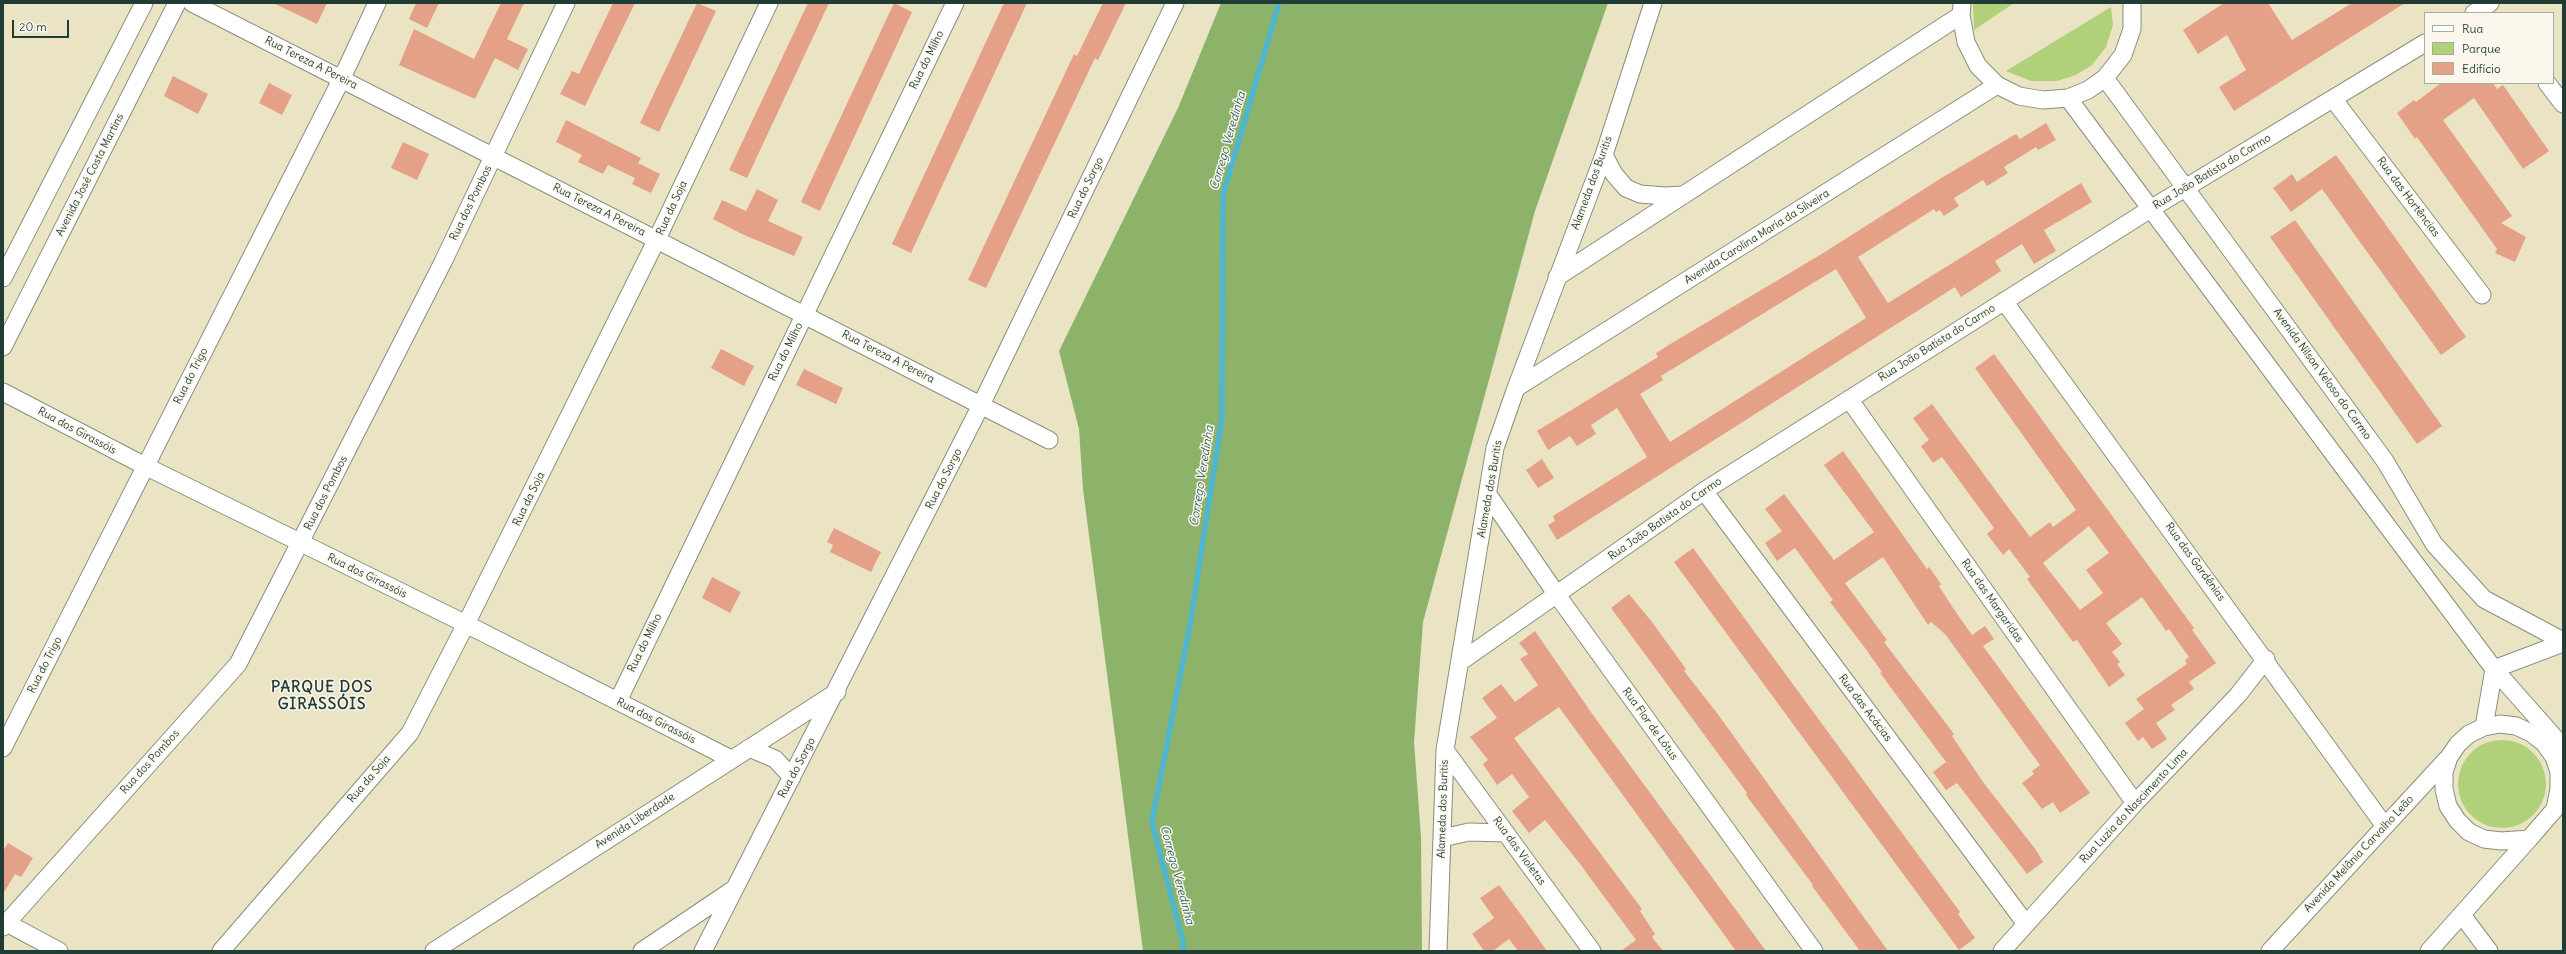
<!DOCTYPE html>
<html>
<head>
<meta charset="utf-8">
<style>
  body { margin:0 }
  #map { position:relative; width:2566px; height:954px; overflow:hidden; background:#ebe4c4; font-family:Delius,sans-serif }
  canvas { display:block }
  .frame { position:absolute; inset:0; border:4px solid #1f3d34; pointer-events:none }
  .legend { position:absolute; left:2424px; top:12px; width:130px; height:72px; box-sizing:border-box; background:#fbf7ec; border:1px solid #a3ada2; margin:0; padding:5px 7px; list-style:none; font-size:12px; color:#1f3d34 }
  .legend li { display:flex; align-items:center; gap:8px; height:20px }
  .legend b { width:20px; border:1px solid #a3ada2 }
  .scale { position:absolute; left:12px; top:20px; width:57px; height:18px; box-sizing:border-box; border:2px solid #1f3d34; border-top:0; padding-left:5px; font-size:12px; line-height:14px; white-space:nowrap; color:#1f3d34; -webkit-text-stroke:3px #fbf7ec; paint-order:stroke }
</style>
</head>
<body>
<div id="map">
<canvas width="2566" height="954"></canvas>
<div class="frame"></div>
<ul class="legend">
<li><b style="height:5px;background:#fff"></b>Rua</li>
<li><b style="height:11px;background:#b0d179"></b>Parque</li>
<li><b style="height:11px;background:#e5a088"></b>Edifício</li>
</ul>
<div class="scale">20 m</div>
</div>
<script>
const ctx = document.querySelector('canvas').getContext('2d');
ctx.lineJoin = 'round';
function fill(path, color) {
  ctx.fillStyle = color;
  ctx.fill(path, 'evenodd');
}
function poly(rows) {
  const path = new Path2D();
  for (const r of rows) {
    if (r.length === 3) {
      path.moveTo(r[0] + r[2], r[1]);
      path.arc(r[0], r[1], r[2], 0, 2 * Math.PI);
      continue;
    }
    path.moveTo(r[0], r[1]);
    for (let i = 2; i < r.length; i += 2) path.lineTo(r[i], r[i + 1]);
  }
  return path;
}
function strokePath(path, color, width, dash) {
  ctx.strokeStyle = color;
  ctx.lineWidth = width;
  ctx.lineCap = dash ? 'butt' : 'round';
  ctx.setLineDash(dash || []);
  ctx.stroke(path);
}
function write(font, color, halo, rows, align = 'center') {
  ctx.font = font + ' Delius,sans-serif';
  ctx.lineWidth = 3;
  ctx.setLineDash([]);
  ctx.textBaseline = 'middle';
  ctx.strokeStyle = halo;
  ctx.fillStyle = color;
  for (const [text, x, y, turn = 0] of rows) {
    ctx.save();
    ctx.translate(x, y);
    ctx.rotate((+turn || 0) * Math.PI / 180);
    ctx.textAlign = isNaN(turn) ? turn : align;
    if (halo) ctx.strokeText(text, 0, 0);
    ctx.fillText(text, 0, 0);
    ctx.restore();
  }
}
const green = poly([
  [1973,3,2014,3,1974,30],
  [2111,7,2113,25,2106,47,2092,65,2076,75,2057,81,2031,81,2006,71],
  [2502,784,44]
]);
const forest = poly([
  [1221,3,1608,3,1535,211,1423,622,1414,742,1421,837,1422,951,1143,951,1083,489,1079,429,1059,351,1178,108]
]);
const stream = poly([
  [1183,951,1183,942,1152,822,1190,625,1222,418,1223,195,1279,3]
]);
const building = poly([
  [273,3,327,3,317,24],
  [416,3,439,3,427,28,409,19],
  [501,3,524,3,507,39,528,49,518,70,495,58,475,99,399,65,414,29,474,59],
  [613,3,635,3,585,106,560,94,572,71,579,74],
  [697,3,716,11,659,132,640,123],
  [808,3,829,3,747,178,729,170],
  [894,3,912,12,820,211,801,202],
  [1004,3,1027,3,911,253,892,244],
  [1103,3,1126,3,1098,60,1095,58,986,288,968,280,1074,54,1077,56],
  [2224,3,2268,3,2292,40,2352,3,2405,3,2234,111,2219,87,2246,70,2227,35,2198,54,2183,30],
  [173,76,208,94,198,114,164,96],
  [269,83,292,95,282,115,259,103],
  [2441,83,2493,83,2497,89,2503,85,2549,151,2523,169,2474,98,2443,120,2512,216,2501,223,2526,237,2515,262,2495,253,2497,249,2417,137,2415,139,2397,113,2414,100,2416,102],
  [566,120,641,158,638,163,660,174,651,193,632,184,635,178,608,165,603,174,578,162,582,155,556,142],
  [2046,123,2056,140,2038,150,2036,147,2004,167,2008,173,1987,186,1983,180,1954,198,1959,206,1944,216,1940,210,1936,212,1934,209,1858,257,1888,303,2081,183,2092,202,2044,230,2056,251,2034,264,2022,244,1995,261,2001,271,1961,297,1955,287,1557,540,1548,525,1555,521,1553,516,1647,457,1617,408,1591,425,1596,434,1577,446,1570,436,1548,450,1537,431,1658,357,1656,353,1672,343,1820,255,1943,177,2016,134,2020,139],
  [1836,269,1866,318,1670,442,1640,394,1663,380,1661,376],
  [403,142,429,154,417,180,391,168],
  [2336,155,2466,337,2441,355,2322,189,2291,212,2273,188,2292,174,2297,182],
  [757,189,778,200,768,221,803,237,794,256,742,234,713,219,722,200,746,211],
  [2295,220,2442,426,2417,444,2270,237],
  [721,349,754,366,744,386,711,368],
  [1994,354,2194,628,2192,630,2216,663,2189,682,2194,689,2171,705,2175,710,2156,723,2167,739,2152,749,2143,737,2138,741,2125,723,2144,709,2136,699,2187,664,2185,660,2189,657,2169,629,2166,631,2142,597,2106,623,2122,644,2112,652,2120,662,2117,664,2125,675,2109,687,2077,640,2073,642,2027,579,2030,577,2009,549,2003,555,1987,534,1994,528,1942,457,1933,463,1921,446,1929,440,1913,418,1932,404,2030,537,2050,522,2053,527,2076,510,1975,368],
  [2089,526,2109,553,2086,570,2103,593,2080,610,2043,563],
  [804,369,843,388,836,404,796,385],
  [1843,451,1927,569,1929,567,1941,584,1939,586,1953,608,1972,635,1985,626,1994,639,1983,646,2090,793,2060,813,2053,802,2042,809,2022,783,2034,774,2032,771,2040,765,1945,634,1931,622,1928,625,1883,557,1845,583,1887,640,1884,642,1954,734,1952,736,1983,782,2036,850,2043,862,2027,874,1957,783,1946,790,1933,772,1946,762,1880,673,1882,672,1865,648,1830,602,1833,600,1795,548,1777,561,1765,543,1782,531,1765,509,1784,494,1834,560,1874,532,1824,465],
  [1542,459,1554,478,1538,488,1526,470],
  [834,528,881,552,871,572,830,552,833,545,827,542],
  [1693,548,1960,912,1958,914,1975,938,1959,950,1674,562],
  [712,577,741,592,730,613,702,598],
  [1629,594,1652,622,1686,669,1684,671,1717,713,1888,951,1860,951,1812,886,1813,885,1746,795,1747,793,1611,608],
  [1535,631,1593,715,1766,951,1736,951,1559,707,1514,738,1642,909,1640,911,1655,934,1652,937,1663,951,1621,951,1636,940,1580,864,1545,820,1529,833,1512,811,1529,797,1512,774,1497,785,1483,764,1488,760,1470,737,1497,718,1482,698,1501,684,1515,702,1538,685,1520,659,1528,654,1519,643],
  [8,843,33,858,21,877,15,874,3,894,3,851],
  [1499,885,1525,920,1547,951,1518,951,1509,939,1493,951,1484,951,1472,934,1494,918,1480,898]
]);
const minor = poly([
  [192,3,1049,440],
  [1962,5,1961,15,1966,42,1978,66,1997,85,2019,96,2043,100,2068,98,2088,90,2105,78,2123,55,2132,29,2132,3],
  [2474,13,2490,3],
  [2105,78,2385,461,2434,544,2484,599,2563,641],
  [2547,83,2563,104],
  [2068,98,2494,669,2563,747],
  [2334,100,2482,295],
  [1604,155,1614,174,1626,188,1640,194,1665,196,1684,195],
  [1557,277,1961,15],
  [3,278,144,3],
  [2004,301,2384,825],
  [3,347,177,3],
  [1516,388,1997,85],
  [3,392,145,466,466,624,731,759],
  [1849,399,2135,803],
  [1704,491,2026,924],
  [1489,496,1557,595,1814,951],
  [1460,662,1704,491,2152,208,2425,43],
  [2494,669,2563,643],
  [618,701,955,3],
  [2500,724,2516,726,2531,733,2544,743,2554,757,2559,772,2559,789,2555,809,2529,839,2501,841,2484,839,2469,832,2457,820,2448,806,2444,789,2444,772,2449,757,2458,744,2469,734,2484,727,2500,724],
  [2484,727,2494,669],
  [3,748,342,78,377,3],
  [749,748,775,759,792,777],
  [1445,750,1592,951],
  [1442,838,1469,832,1506,833],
  [2462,915,2489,951],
  [3,921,59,951],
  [3,927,238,664,443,262,566,3],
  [221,951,410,733,466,624,657,239,769,3],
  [434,951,837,692],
  [642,951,731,891],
  [703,951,981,405,1175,3],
  [1438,951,1445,750,1495,448,1516,388,1604,155,1653,3],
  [2002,951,2135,803,2238,695,2266,659],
  [2270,951,2447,759],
  [2429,951,2529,839]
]);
const streetNames = [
  ["Rua do Milho",927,60,-64],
  ["Rua Tereza A Pereira",311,63,27],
  ["Rua João Batista do Carmo",2212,172,-31],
  ["Avenida José Costa Martins",90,175,-63],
  ["Alameda dos Buritis",1592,183,-70],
  ["Rua do Sorgo",1086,188,-64],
  ["Rua das Hortências",2408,197,53],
  ["Rua dos Pombos",471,203,-64],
  ["Rua da Soja",672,208,-65],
  ["Rua Tereza A Pereira",599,210,27],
  ["Avenida Carolina Maria da Silveira",1757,237,-32],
  ["Rua João Batista do Carmo",1937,343,-32],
  ["Rua do Milho",786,352,-64],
  ["Rua Tereza A Pereira",888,357,27],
  ["Avenida Nilson Veloso do Carmo",2322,374,54],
  ["Rua do Trigo",191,376,-63],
  ["Rua dos Girassóis",77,431,28],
  ["Rua do Sorgo",944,479,-63],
  ["Alameda dos Buritis",1490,489,-80],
  ["Rua dos Pombos",326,493,-63],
  ["Rua da Soja",529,499,-64],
  ["Rua João Batista do Carmo",1665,519,-35],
  ["Rua das Gardênias",2195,562,54],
  ["Rua dos Girassóis",367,576,26],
  ["Rua das Margaridas",1992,601,55],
  ["Rua do Milho",645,643,-64],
  ["Rua do Trigo",45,665,-63],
  ["Rua das Acácias",1865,708,53],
  ["Rua dos Girassóis",656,721,27],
  ["Rua Flor de Lótus",1650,724,54],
  ["Rua dos Pombos",150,762,-48],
  ["Rua do Sorgo",797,768,-62],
  ["Rua da Soja",369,779,-49],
  ["Rua Luzia do Nascimento Lima",2134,806,-47],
  ["Alameda dos Buritis",1443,809,-88],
  ["Avenida Liberdade",635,821,-33],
  ["Rua das Violetas",1519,851,54],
  ["Avenida Melânia Carvalho Leão",2359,854,-47]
];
const waterNames = [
  ["Corrego Veredinha",1228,141,-74],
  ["Corrego Veredinha",1202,476,-81],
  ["Corrego Veredinha",1177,875,75]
];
const districtNames = [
  ["PARQUE DOS",322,688],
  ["GIRASSÓIS",322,705]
];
fill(green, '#b0d179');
fill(forest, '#8cb369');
strokePath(stream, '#50b5cf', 5.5);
fill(building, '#e5a088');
strokePath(minor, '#85907c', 19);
strokePath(minor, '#fff', 17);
write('11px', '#1f3d34', '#fbf7ec', streetNames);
write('italic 12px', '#2e6162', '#fbf7ec', waterNames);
ctx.letterSpacing = '1px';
write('bold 15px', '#1f3d34', '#fbf7ec', districtNames);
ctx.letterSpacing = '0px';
</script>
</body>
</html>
